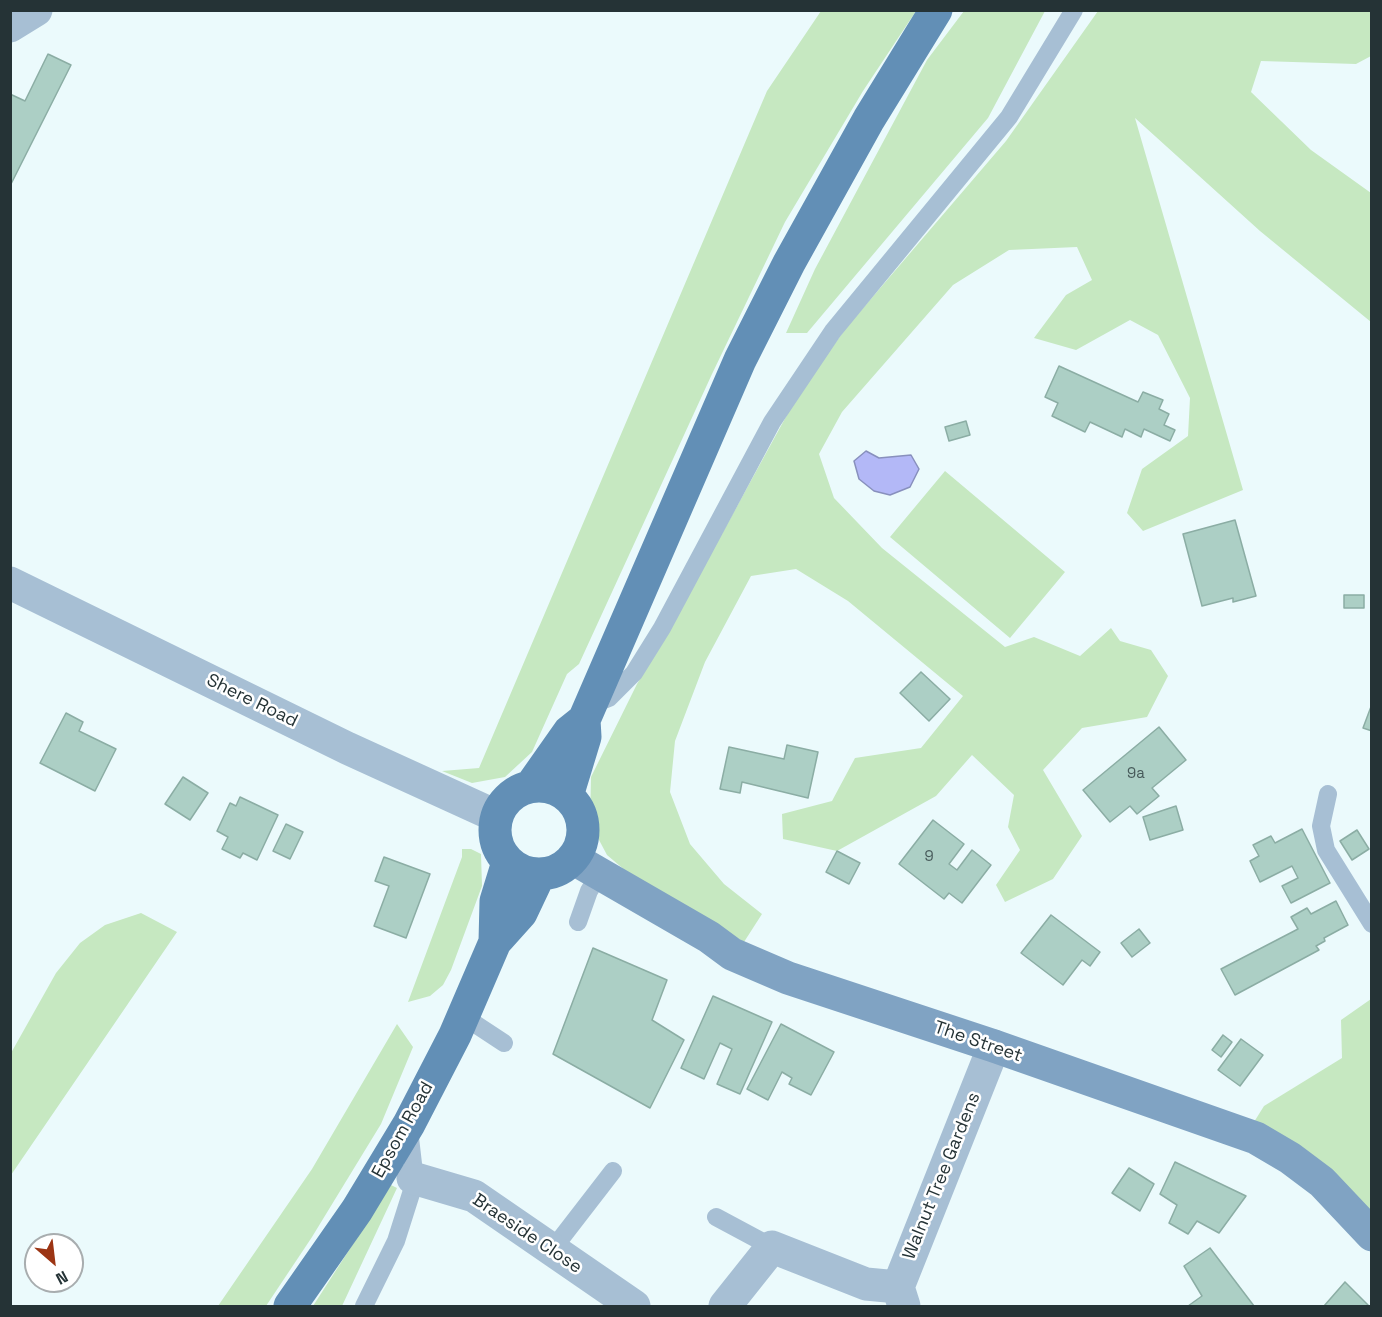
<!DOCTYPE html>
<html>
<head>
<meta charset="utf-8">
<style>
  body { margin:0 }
  #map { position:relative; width:1382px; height:1317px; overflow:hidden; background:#ebfafc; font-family:"Space Grotesk",sans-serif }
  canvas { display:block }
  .frame { position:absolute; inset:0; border:12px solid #253336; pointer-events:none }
  .north { position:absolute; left:24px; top:1233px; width:60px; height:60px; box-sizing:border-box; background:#fff; border:2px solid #a8adaf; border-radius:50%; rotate:152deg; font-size:16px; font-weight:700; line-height:24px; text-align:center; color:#253336 }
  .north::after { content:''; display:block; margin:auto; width:21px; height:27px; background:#9c3514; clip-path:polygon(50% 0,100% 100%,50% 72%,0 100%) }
</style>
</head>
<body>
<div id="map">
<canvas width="1382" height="1317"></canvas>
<div class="frame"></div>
<div class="north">N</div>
</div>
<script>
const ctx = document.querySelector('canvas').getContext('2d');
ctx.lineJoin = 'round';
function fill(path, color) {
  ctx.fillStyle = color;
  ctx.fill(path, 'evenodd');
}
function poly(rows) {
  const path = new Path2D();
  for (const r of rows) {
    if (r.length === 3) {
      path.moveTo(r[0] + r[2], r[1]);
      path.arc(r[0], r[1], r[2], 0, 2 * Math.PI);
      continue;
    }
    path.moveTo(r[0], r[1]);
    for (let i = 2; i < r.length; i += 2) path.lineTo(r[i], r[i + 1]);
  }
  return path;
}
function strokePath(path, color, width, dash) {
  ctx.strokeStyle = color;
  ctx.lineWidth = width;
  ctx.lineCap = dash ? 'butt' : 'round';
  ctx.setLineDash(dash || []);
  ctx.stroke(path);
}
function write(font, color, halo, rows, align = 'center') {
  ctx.font = font + ' "Space Grotesk",sans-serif';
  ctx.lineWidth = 5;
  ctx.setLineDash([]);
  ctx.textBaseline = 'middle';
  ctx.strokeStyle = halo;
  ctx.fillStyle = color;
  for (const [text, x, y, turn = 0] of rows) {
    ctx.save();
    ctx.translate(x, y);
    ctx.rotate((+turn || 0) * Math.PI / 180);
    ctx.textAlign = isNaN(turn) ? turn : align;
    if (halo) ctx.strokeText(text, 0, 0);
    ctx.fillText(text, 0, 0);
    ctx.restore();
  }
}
const green = poly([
  [821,11,916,11,863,91,785,222,712,374,579,664,567,674,532,752,505,777,472,783,442,771,479,768,767,91],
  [964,11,1045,11,988,118,807,333,786,333,815,269,927,60],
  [1098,11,1371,11,1371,56,1356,64,1261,61,1251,92,1311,150,1371,193,1371,322,1260,231,1135,118,1243,490,1143,531,1127,513,1142,469,1188,436,1190,398,1158,335,1130,320,1076,350,1034,338,1066,295,1092,280,1077,247,1009,250,953,285,842,412,819,454,834,498,882,548,1005,647,1034,637,1080,656,1111,628,1120,641,1151,650,1168,676,1147,717,1082,728,1043,770,1082,836,1053,879,1005,902,996,885,1020,850,1008,827,1014,795,972,755,936,796,837,851,783,839,782,814,832,801,855,758,921,748,963,696,848,601,796,569,751,576,705,662,675,741,670,792,690,844,724,884,762,914,744,942,640,883,607,855,590,823,591,777,637,684,679,612,799,393,846,328,1006,141],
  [945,471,1065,572,1010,638,890,537],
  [462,849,471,849,481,854,482,886,451,970,443,985,430,996,408,1002,462,857],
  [141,913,177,932,11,1175,11,1053,56,973,80,943,105,925],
  [1371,999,1372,1213,1254,1122,1264,1106,1342,1058,1341,1020],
  [397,1024,413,1047,381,1124,312,1237,266,1306,218,1306,312,1169],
  [391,1185,397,1188,342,1306,313,1306]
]);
const water = poly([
  [866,451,879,458,911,455,919,469,910,487,890,495,874,491,859,479,854,461,866,451]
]);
const building = poly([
  [48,54,71,65,10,186,10,94,25,101,48,54],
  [1059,366,1138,402,1143,392,1163,400,1159,409,1169,414,1164,425,1175,430,1170,441,1144,429,1141,437,1125,429,1122,437,1090,422,1085,432,1052,416,1058,403,1045,397,1059,366],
  [966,421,970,435,949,441,945,427,966,421],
  [1235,520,1256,596,1233,602,1233,598,1202,606,1183,534,1235,520],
  [1344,595,1364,595,1364,608,1344,608,1344,595],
  [921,672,950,699,929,721,900,693,921,672],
  [1372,704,1372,731,1363,728,1372,704],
  [66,713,83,722,79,731,116,749,95,791,40,763,66,713],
  [1159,727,1186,760,1152,788,1159,796,1137,814,1130,806,1110,822,1083,790,1159,727],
  [787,745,818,752,808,798,742,782,740,793,720,789,729,747,784,759,787,745],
  [183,777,208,793,190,820,165,804,183,777],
  [240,797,278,815,257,860,243,853,240,858,222,849,228,837,217,831,230,803,236,806,240,797],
  [1176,806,1183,830,1150,840,1143,817,1176,806],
  [933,820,964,844,949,864,957,870,972,850,991,865,962,903,949,893,944,899,899,864,933,820],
  [286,824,303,832,290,859,273,851,286,824],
  [1302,829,1330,883,1291,903,1282,886,1298,878,1292,866,1260,882,1250,861,1259,856,1253,845,1271,836,1275,843,1302,829],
  [1357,830,1369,849,1352,860,1340,841,1357,830],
  [837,851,860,863,849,884,826,872,837,851],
  [384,857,430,874,406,938,374,926,389,886,375,881,384,857],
  [1336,901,1348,925,1324,938,1325,941,1316,946,1319,950,1235,995,1221,969,1298,929,1291,917,1307,908,1311,914,1336,901],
  [1051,915,1100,952,1090,966,1082,960,1063,985,1021,953,1051,915],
  [1139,929,1150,943,1132,957,1121,943,1139,929],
  [593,948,667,980,652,1020,684,1040,650,1108,553,1054,593,948],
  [713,996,772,1022,740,1094,717,1084,732,1049,720,1043,704,1079,681,1068,713,996],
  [781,1024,834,1052,811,1095,789,1084,792,1078,782,1072,768,1100,747,1089,781,1024],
  [1223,1035,1232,1042,1221,1057,1212,1050,1223,1035],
  [1241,1039,1263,1055,1240,1086,1218,1070,1241,1039],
  [1175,1162,1246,1196,1219,1233,1197,1221,1188,1234,1169,1223,1177,1205,1160,1194,1175,1162],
  [1129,1168,1154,1184,1140,1211,1112,1193,1129,1168],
  [1210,1248,1254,1306,1188,1306,1202,1296,1184,1266,1210,1248],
  [1345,1282,1369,1306,1324,1306,1345,1282]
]);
const lane = poly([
  [594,704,609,698,634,673,662,628,772,422,833,331,1009,117,1074,10],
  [1328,794,1321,826,1326,850,1372,924],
  [578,922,589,891,600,873],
  [463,1016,504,1043],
  [716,1217,772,1247],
  [552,1250,613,1171],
  [364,1306,396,1241,415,1181,409,1129]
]);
const street = poly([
  [10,26,36,10],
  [10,583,347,748,496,816],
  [413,1178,474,1196,634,1306],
  [725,1306,772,1247,866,1284,898,1287],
  [904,1306,898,1287,994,1046]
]);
const secondary = poly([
  [574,859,709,937,732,954,788,978,994,1046,1256,1138,1290,1158,1322,1182,1372,1235]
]);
const primary = poly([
  [539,830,44],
  [531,786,569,732,584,720],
  [567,796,585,737,584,720,740,360,789,263,869,119,936,10],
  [495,942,496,901,508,862],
  [290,1306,357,1210,409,1124,455,1035,495,942,521,913,539,875]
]);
const numberNames = [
  ["9a",1136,774],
  ["9",929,857]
];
const streetNames = [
  ["Shere Road",252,701,26],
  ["The Street",978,1042,19],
  ["Epsom Road",403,1130,-61],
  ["Walnut Tree Gardens",942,1176,-68],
  ["Braeside Close",527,1234,34]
];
fill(green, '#c6e8c1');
fill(water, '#b3b8f7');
strokePath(water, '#8890bd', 1.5);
fill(building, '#accfc5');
strokePath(building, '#8bada4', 1.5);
strokePath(lane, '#a7bfd4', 18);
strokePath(street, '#a7bfd4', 33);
strokePath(secondary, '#80a3c3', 33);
strokePath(primary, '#628fb6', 33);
write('15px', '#475a5a', null, numberNames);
write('18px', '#253336', '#fff', streetNames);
</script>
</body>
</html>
